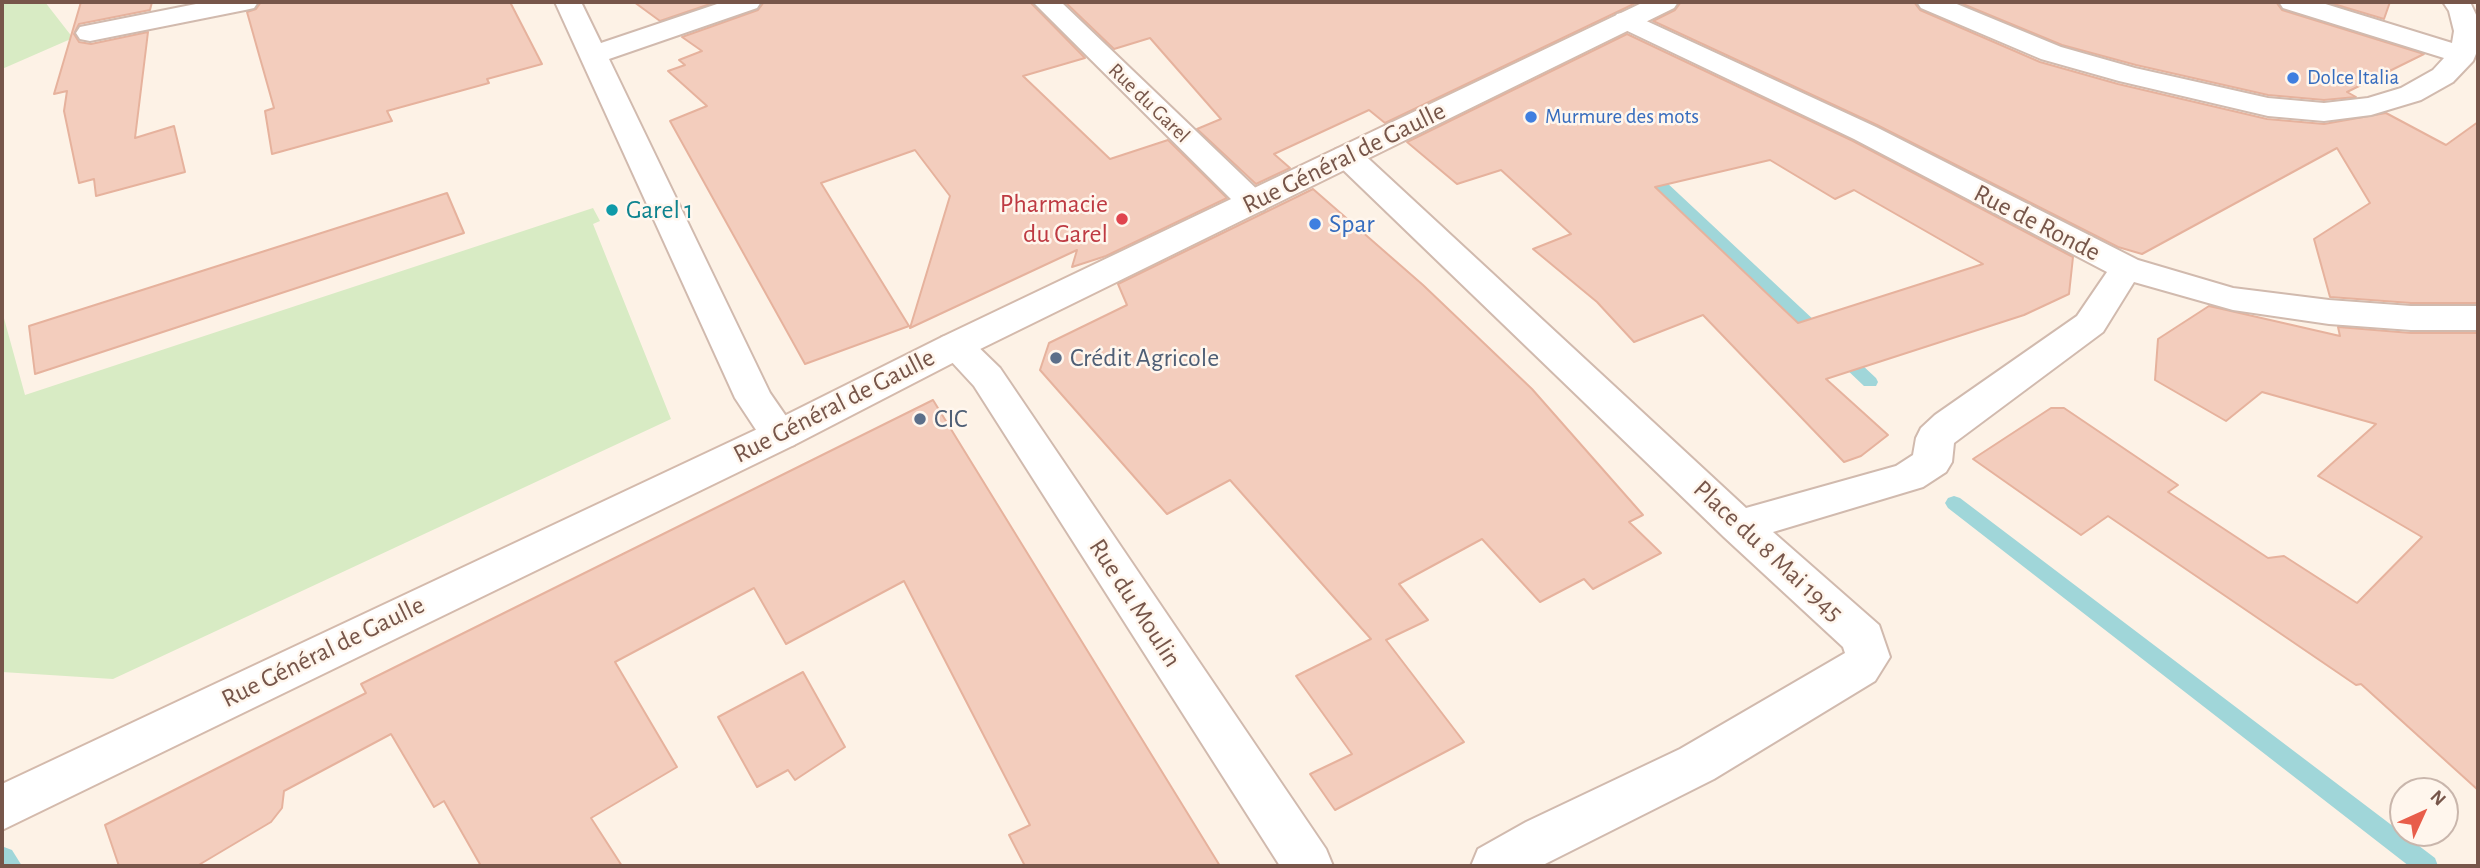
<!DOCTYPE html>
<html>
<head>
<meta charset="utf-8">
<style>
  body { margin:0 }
  #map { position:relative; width:2480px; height:868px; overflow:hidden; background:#fdf2e6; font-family:"Alegreya Sans",sans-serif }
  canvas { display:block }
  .frame { position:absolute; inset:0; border:4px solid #77564a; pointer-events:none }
  .north { position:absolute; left:2389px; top:777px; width:70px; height:70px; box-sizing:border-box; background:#fff6ed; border:2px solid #c9b6ac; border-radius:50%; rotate:45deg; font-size:19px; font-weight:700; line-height:28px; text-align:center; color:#77564a }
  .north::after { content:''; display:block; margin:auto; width:24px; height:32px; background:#e85d4a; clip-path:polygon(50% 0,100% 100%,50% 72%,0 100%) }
</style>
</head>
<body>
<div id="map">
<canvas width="2480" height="868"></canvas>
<div class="frame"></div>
<div class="north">N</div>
</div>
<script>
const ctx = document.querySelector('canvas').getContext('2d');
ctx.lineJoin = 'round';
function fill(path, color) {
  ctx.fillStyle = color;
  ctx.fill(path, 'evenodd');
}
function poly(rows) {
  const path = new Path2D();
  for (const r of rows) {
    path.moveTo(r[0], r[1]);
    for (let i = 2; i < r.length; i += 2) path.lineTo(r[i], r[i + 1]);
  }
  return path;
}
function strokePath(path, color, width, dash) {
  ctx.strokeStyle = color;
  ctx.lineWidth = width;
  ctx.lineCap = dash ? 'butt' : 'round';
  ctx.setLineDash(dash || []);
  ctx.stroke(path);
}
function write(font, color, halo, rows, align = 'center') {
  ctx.font = font + ' "Alegreya Sans",sans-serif';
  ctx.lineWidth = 5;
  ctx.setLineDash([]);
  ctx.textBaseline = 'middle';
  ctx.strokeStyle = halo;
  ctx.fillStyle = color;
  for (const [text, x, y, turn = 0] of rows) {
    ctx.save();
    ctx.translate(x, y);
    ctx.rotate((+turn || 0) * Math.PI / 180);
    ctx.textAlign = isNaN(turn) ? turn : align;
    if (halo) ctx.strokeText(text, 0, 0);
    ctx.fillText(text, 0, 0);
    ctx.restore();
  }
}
const green = poly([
  [2,2,45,2,73,38,2,69],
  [593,208,600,221,593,224,671,419,113,679,2,672,2,311,25,395]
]);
const stream = poly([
  [1645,166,1650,167,1876,378,1878,382,1876,386,1864,386,1640,173,1638,170,1645,166],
  [1954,496,1960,498,2435,858,2438,866,2409,866,1948,508,1945,503,1948,498,1954,496],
  [4,847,12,850,22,866,2,866,2,848,4,847]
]);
const building = poly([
  [81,2,152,2,150,10,79,24,74,34,79,42,91,44,148,32,135,138,174,126,185,172,96,196,94,179,79,183,64,111,67,91,54,94,81,2],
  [261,2,510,2,542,64,487,79,489,83,387,111,392,121,272,154,265,111,274,108,247,12,256,9,261,2],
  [634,2,716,2,660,21,634,2],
  [764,2,1030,2,1085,58,1023,76,1110,159,1168,140,1227,198,1106,256,1072,267,1077,250,910,328,950,196,915,150,821,183,909,326,805,364,670,121,707,106,668,71,685,65,679,60,702,51,682,37,758,10,764,2],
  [1065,2,1638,2,1385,123,1369,110,1274,154,1290,168,1256,184,1197,129,1221,119,1150,38,1114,49,1065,2],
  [1681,2,1914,2,1920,10,2040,62,2118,84,2267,119,2324,124,2386,113,2446,145,2478,122,2478,303,2411,303,2330,297,2314,239,2370,203,2337,148,2142,254,2118,247,1877,125,1653,21,1675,10,1681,2],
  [1958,2,2276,2,2282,10,2424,54,2347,92,2356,97,2324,100,2268,95,2136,65,2062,45,1958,2],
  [2327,2,2390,2,2384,19,2327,2],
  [1627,34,1853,141,2073,257,2069,294,2024,315,1826,379,1888,435,1861,456,1844,462,1703,315,1634,342,1597,302,1533,249,1571,234,1501,170,1457,184,1407,142,1627,34],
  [1770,160,1835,199,1854,190,1983,264,1798,323,1655,187,1770,160],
  [1313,189,1423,285,1532,389,1643,515,1629,522,1661,553,1593,589,1584,579,1540,602,1482,539,1399,584,1428,620,1386,640,1464,742,1335,810,1310,774,1352,754,1296,676,1371,639,1230,480,1167,514,1040,370,1049,343,1127,305,1118,284,1313,189],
  [447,193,464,233,35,374,29,326,447,193],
  [2209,306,2340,336,2338,327,2411,333,2478,333,2478,790,2361,684,2356,685,2108,516,2081,535,1973,459,2051,408,2064,408,2178,485,2168,492,2268,558,2284,556,2357,603,2422,537,2318,476,2376,424,2262,392,2226,421,2155,380,2158,339,2209,306],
  [933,400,1220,866,1025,866,1009,835,1030,825,904,581,786,644,754,588,615,662,677,767,591,818,622,866,481,866,444,801,434,807,391,734,284,791,282,808,271,822,197,866,119,866,105,825,366,693,361,684,933,400],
  [803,672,845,747,795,780,788,770,757,787,718,717,803,672]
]);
const street = poly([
  [206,2,258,2,254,8,245,10,90,41,80,39,76,33,80,27,90,25,206,2],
  [555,2,581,2,601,43,723,2,761,2,757,8,609,59,770,393,799,435,794,445,780,449,766,445,735,398,555,2],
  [1033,2,1061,2,1264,196,1269,203,1264,210,1253,213,1242,210,1033,2],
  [1917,2,1952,2,2061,47,2135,68,2268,98,2324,103,2368,98,2401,88,2433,70,2444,58,2283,8,2279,2,2319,2,2452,43,2454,31,2449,11,2443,2,2470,2,2478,19,2478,49,2473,61,2453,82,2421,100,2371,115,2324,121,2268,116,2119,81,2041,59,1921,8,1917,2],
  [1627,12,1876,127,2138,260,2233,288,2329,300,2411,306,2478,306,2478,330,2411,330,2329,324,2233,310,2134,282,2103,332,1954,443,1952,462,1946,472,1923,487,1773,532,1879,625,1890,657,1875,681,1714,779,1541,866,1471,866,1478,849,1526,822,1680,749,1845,653,1843,647,1724,537,1336,163,1332,156,1336,149,1347,147,1358,149,1746,508,1896,466,1913,455,1916,438,1921,428,1935,415,2077,316,2107,272,1854,139,1617,26,1613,20,1617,14,1627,12],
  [955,334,968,337,1000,368,1326,849,1333,866,1280,866,974,386,937,346,942,337,955,334]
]);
const secondary = poly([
  [1644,2,1678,2,1674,8,968,355,794,445,2,830,2,784,766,425,942,337,1644,2]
]);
const markers = [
  [2293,78,7,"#3f7fe0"],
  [1531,117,7,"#3f7fe0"],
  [612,210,7,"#0f9aa8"],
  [1122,219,7,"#e0444e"],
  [1315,224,7,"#3f7fe0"],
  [1056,358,7,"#5c6f8a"],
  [920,419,7,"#5c6f8a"]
];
const farShopnames = [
  ["Dolce Italia",2307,78],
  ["Murmure des mots",1545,117]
];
const farStreetnames = [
  ["Rue du Garel",1149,103,44]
];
const streetNames = [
  ["Rue Général de Gaulle",1344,158,-26],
  ["Rue de Ronde",2037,223,27],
  ["Rue Général de Gaulle",834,406,-27],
  ["Place du 8 Mai 1945",1768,551,43],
  ["Rue du Moulin",1135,603,57],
  ["Rue Général de Gaulle",323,652,-26]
];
const healthNames = [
  ["Pharmacie",1108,204],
  ["du Garel",1108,234]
];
const cultureNames = [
  ["Garel 1",626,210]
];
const shopNames = [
  ["Spar",1329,224]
];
const serviceNames = [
  ["Crédit Agricole",1070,358],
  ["CIC",934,419]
];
fill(green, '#d8ebc4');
fill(stream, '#a0d6d9');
fill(building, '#f3cdbd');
strokePath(building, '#e6b29d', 2);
strokePath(street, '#d1baae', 4);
strokePath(secondary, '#d4baac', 4);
fill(street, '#fff');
fill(secondary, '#fff');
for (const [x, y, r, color] of markers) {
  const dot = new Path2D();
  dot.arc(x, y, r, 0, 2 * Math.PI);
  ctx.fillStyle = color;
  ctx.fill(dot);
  strokePath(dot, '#fff6ed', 2.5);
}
write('21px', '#366cbe', '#fff6ed', farShopnames, 'left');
write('21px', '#77564a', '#fff6ed', farStreetnames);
write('26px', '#77564a', '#fff6ed', streetNames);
write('26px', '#be3a42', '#fff6ed', healthNames, 'right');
write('26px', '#0d838f', '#fff6ed', cultureNames, 'left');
write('26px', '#366cbe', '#fff6ed', shopNames, 'left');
write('26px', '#4e5e75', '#fff6ed', serviceNames, 'left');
</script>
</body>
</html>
